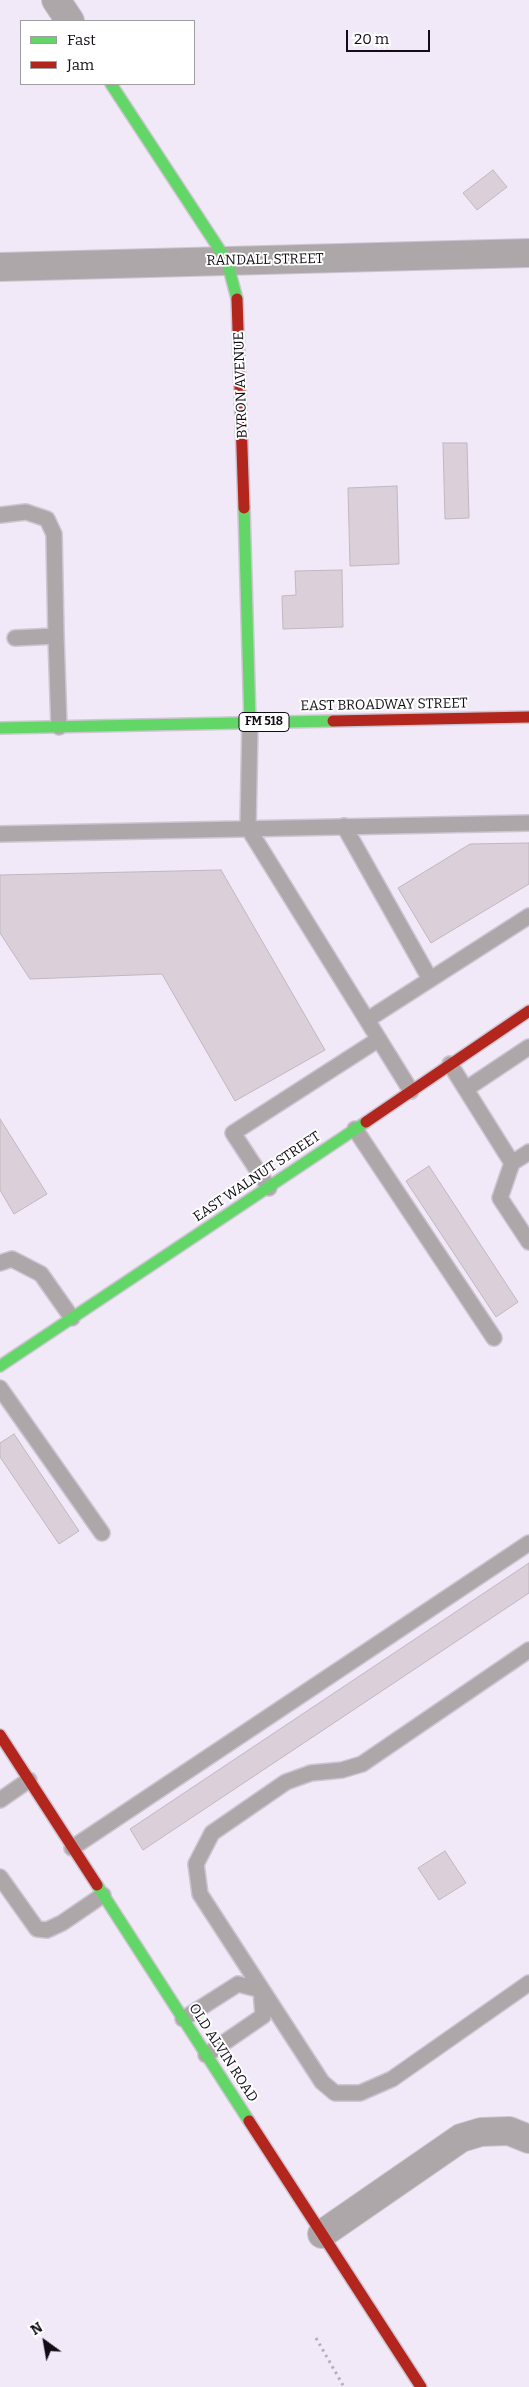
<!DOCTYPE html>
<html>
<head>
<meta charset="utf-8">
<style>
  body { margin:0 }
  #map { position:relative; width:529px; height:2387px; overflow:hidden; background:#f1e8f8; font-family:Bitter,serif }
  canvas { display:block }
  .legend { position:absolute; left:20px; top:20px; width:175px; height:65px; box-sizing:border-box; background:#fff; border:1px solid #a09ea1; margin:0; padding:6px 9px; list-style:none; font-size:15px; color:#110c15 }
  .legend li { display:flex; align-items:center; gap:10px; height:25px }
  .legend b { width:25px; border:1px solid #a09ea1 }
  .north { position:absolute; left:20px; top:2317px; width:50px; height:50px; -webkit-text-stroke:4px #fff; paint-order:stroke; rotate:328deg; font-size:14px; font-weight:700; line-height:20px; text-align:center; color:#110c15 }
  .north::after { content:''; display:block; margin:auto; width:18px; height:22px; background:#110c15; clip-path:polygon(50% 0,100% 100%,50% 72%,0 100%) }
  .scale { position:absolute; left:346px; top:30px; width:84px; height:22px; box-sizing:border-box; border:2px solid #110c15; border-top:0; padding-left:6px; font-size:15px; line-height:18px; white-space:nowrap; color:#110c15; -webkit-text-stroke:4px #fff; paint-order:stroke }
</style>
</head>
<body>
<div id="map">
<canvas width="529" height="2387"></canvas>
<ul class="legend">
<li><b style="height:6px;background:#63d668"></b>Fast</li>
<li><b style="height:6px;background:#b3261e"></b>Jam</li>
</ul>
<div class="north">N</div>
<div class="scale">20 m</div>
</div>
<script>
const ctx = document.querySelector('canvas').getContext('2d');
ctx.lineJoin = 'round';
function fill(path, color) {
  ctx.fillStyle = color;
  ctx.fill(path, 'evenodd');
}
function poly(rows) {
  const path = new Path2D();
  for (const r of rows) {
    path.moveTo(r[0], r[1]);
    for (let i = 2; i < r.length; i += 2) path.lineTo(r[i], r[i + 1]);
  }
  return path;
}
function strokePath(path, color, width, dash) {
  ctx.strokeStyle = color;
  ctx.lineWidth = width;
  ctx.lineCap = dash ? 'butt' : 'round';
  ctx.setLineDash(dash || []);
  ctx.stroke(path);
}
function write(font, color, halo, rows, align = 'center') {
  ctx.font = font + ' Bitter,serif';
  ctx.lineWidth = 4;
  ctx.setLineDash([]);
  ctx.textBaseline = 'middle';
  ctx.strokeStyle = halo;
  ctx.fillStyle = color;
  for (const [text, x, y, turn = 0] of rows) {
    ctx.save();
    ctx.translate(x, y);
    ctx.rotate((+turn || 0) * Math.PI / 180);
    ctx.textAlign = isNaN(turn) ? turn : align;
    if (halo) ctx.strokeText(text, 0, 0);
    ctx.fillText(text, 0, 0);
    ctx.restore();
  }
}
const building = poly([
  [493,170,507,187,477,210,463,193,493,170],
  [443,443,467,443,469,518,445,519,443,443],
  [397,486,399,564,350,566,348,488,397,486],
  [342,570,343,627,283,629,282,596,296,595,295,571,342,570],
  [529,843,529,884,431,943,398,888,470,844,529,843],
  [221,870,325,1050,235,1101,162,974,30,979,0,933,0,875,221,870],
  [0,1119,47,1194,14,1214,0,1190,0,1119],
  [429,1166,518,1302,496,1317,406,1181,429,1166],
  [14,1434,79,1531,59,1544,0,1457,0,1443,14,1434],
  [529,1563,529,1593,143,1850,130,1829,529,1563],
  [445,1851,466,1883,439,1900,418,1868,445,1851]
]);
const path = poly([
  [316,2338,344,2387]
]);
const lane = poly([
  [0,515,26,512,47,519,54,534,56,636,15,638],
  [56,636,59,727],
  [250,723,248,828,411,1091],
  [344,826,430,979],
  [0,834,529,823],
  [367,1020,529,916],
  [450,1064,512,1163,529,1152],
  [466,1089,529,1047],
  [355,1129,494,1338],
  [512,1163,500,1198,529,1242],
  [269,1188,233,1133,379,1039],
  [0,1263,12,1259,41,1274,72,1318],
  [0,1388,102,1533],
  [529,1650,362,1764,342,1770,311,1773,286,1782,212,1833,196,1864,200,1894,322,2082,335,2093,360,2093,392,2079,529,1983],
  [0,1800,29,1780],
  [72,1848,529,1543],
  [0,1877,37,1929,47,1930,62,1923,103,1895],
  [183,2019,238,1984,261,1990,263,2016,206,2055]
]);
const street = poly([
  [56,0,70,21],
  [0,267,529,253],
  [322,2234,461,2138,481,2132,509,2131,529,2139]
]);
const fast = poly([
  [111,84,227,261,237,299],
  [244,508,250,723],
  [0,728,333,721],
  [0,1366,366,1122],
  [97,1885,249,2121]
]);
const jam = poly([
  [237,299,244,508],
  [333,721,529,717],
  [366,1122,529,1011],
  [0,1735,97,1885],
  [249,2121,421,2387]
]);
const shields = [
  [264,722,50]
];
const shieldNames = [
  ["FM 518",264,722]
];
const streetNames = [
  ["RANDALL STREET",265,260,-1],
  ["BYRON AVENUE",241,385,-92],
  ["EAST BROADWAY STREET",384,705,-1],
  ["EAST WALNUT STREET",257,1177,-34],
  ["OLD ALVIN ROAD",223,2053,57]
];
fill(building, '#dbd0d9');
strokePath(building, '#c1b7c0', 1);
strokePath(lane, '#cdc6d2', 18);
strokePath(street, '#cdc6d2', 30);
strokePath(fast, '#cdc6d2', 14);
strokePath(jam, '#cdc6d2', 14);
strokePath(path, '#b6afb7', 3, [2.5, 4]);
strokePath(lane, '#aea7a9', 15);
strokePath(street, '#aea7a9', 28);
strokePath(fast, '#63d668', 11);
strokePath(jam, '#b3261e', 11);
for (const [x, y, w] of shields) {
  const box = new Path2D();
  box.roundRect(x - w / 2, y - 9.5, w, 19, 4);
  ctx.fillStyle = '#fff';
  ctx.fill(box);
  strokePath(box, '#110c15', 1);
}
write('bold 12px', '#110c15', null, shieldNames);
write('14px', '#110c15', '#fff', streetNames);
</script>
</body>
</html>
